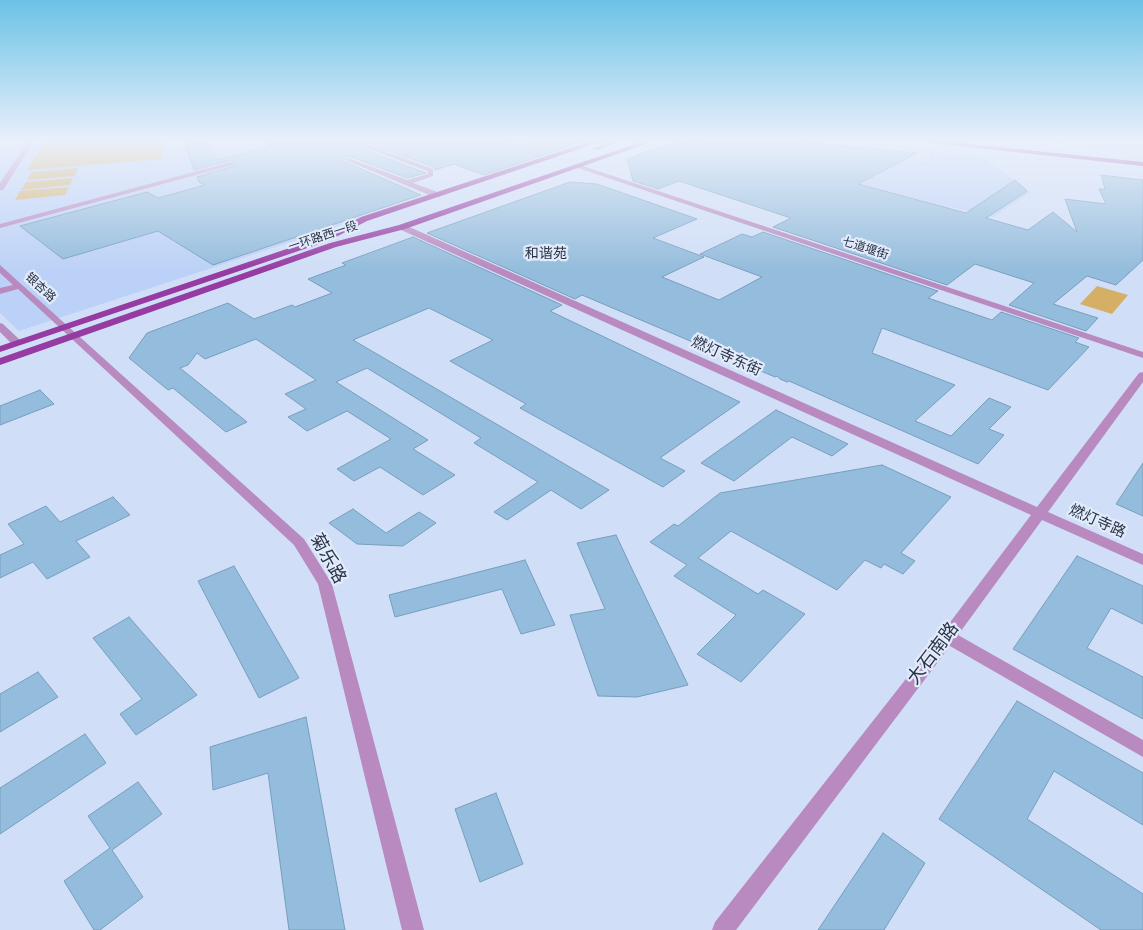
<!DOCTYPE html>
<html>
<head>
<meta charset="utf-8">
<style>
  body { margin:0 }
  canvas { display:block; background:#d0def7 }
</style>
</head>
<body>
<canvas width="1143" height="930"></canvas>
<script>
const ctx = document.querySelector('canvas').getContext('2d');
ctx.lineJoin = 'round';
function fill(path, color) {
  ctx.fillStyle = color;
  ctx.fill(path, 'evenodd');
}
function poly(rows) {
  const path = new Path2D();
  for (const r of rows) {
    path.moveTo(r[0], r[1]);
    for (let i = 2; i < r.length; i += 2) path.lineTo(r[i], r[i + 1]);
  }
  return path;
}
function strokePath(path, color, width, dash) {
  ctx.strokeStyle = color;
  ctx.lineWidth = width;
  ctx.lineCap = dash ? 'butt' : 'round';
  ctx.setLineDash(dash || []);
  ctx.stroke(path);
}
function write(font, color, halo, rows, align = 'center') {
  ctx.font = font + ' "Titillium Web","Noto Sans SC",sans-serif';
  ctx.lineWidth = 4.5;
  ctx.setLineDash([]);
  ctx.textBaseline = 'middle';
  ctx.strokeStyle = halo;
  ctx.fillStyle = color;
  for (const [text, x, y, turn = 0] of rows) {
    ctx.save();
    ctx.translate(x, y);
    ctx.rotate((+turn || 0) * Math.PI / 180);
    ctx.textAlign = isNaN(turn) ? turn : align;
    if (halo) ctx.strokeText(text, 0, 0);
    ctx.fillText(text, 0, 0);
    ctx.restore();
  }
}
const built = poly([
  [0,140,255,140,259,148,230,156,231,164,352,219,334,228,19,331,0,313],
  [1025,140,1143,140,1143,146,1123,150],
  [929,152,982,157,1031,192,993,217,951,207,931,218,843,179,867,157,930,162]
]);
const green = poly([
  [57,140,166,140,161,159,27,170,45,141],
  [78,168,75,176,27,180,32,172],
  [73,178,70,185,21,190,26,182],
  [69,187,65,195,15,200,20,191],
  [1097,286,1128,295,1112,314,1080,304]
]);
const building = poly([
  [184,140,208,140,217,160,269,147,265,140,504,140,525,147,526,140,581,140,582,142,484,175,454,164,435,170,434,167,367,143,363,147,365,150,426,173,407,178,349,156,343,157,341,160,421,195,213,265,158,231,63,259,20,226,147,192,158,198,205,185,199,182,197,177,234,166,234,161,231,160,194,170,184,140],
  [710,140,788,140,917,153,858,184,966,213,1015,180,1027,191,986,218,1028,230,1053,212,1077,232,1065,199,1106,204,1099,189,1105,189,1101,175,1143,180,1143,260,1116,285,1087,276,1053,304,1098,318,1086,331,1009,305,1034,283,975,264,947,285,773,227,791,218,679,181,658,189,633,181,627,159,665,145,710,140],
  [570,182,597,184,697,219,653,238,704,257,662,277,719,300,762,277,700,254,742,234,752,237,763,232,938,291,928,298,992,320,1001,312,1079,338,1075,342,1089,347,1048,390,882,328,872,353,955,385,915,421,951,436,989,398,1011,407,989,429,1004,435,978,464,789,381,787,382,780,379,777,376,775,377,582,295,575,299,427,233,570,182],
  [413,237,562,305,550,311,740,402,660,458,685,471,663,487,520,408,526,404,450,361,493,340,429,308,353,340,609,490,581,509,551,490,507,520,494,512,538,482,474,443,481,438,367,368,336,382,428,440,413,449,455,475,423,495,380,467,354,481,337,469,391,439,347,411,307,431,288,417,306,409,285,394,316,380,256,339,205,359,197,353,188,365,180,368,247,422,226,432,173,388,168,390,129,358,147,333,228,303,254,319,292,305,295,307,332,293,308,279,346,265,342,263,413,237],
  [40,390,54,404,0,425,0,406,40,390],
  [776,410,848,444,832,456,792,437,734,481,701,463,776,410],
  [1143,463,1143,516,1116,504,1143,463],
  [882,465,951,497,901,553,915,561,903,574,884,564,881,568,865,560,837,590,731,531,698,558,758,594,763,590,805,614,741,682,697,654,736,615,674,576,687,565,650,542,674,524,678,526,720,493,882,465],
  [113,497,130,515,76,541,90,557,47,579,33,562,0,578,0,555,24,544,8,524,46,506,60,522,113,497],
  [353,509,386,533,419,512,436,523,403,546,357,544,329,523,353,509],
  [616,535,632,569,688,685,637,697,598,696,570,615,605,609,577,543,616,535],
  [1077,556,1143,586,1143,624,1111,608,1087,648,1143,677,1143,719,1013,649,1077,556],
  [525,560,555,625,521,634,502,589,395,617,389,595,525,560],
  [234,566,299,678,259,698,198,581,234,566],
  [129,617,197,695,136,735,120,714,142,699,93,638,129,617],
  [38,672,58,697,0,732,0,694,38,672],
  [1017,701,1143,773,1143,825,1054,771,1027,819,1143,894,1143,930,1101,930,939,819,1017,701],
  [306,717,345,930,289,930,268,773,213,790,210,747,306,717],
  [85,734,106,763,0,834,0,788,85,734],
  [138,782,162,814,112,850,143,897,100,930,94,930,64,881,110,848,88,816,138,782],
  [496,793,523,864,480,882,455,809,496,793],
  [883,833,925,863,884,930,818,930,883,833]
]);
const minor = poly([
  [29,140,35,140,3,190,0,190,0,183,29,140],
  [368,145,433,169,433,176,413,183,440,193,440,197,434,197,343,159,348,158,407,180,428,174,428,171,366,148,365,147,368,145],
  [231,162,233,163,233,165,0,228,0,224,231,162],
  [580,165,1143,352,1143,358,578,168,577,167,580,165],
  [399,225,405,225,1037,507,1139,373,1143,372,1143,382,1048,512,1143,554,1143,565,1042,520,958,635,1143,740,1143,757,950,646,736,930,712,930,715,922,942,633,1031,515,399,229,399,225],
  [0,265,304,539,332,584,424,930,402,930,318,584,294,545,18,289,0,294,0,288,13,285,0,273,0,265],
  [0,323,3,324,21,341,21,345,13,345,0,332,0,323]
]);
const major = poly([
  [595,140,606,140,367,221,328,241,0,352,0,346,322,237,361,217,595,140],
  [614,140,624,140,597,150,592,149,614,140],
  [647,140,657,140,405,229,336,247,0,365,0,358,330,243,399,225,647,140],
  [905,140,931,140,1143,162,1143,166,905,140]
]);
const farStreetnames = [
  ["一环路西一段",323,237,-18],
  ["七道堰街",865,249,18],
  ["银杏路",40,288,43]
];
const farNeighbourhoodnames = [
  ["和谐苑",546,255]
];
const streetNames = [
  ["燃灯寺东街",726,357,24],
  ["燃灯寺路",1097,522,24]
];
const nearStreetnames = [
  ["菊乐路",327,559,61],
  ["大石南路",934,654,-53]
];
fill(built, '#bcd1f7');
fill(green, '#d5af66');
fill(building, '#94bcdc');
strokePath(building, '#779ebd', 1);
fill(minor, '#b98abf');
fill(major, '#953ba1');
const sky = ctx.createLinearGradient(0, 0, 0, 271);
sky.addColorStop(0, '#6bc2e6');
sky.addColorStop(0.52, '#eaf0fb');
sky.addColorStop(1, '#eaf0fb00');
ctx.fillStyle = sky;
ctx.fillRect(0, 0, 1143, 271);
write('12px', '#2a3343', '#e1ebfc', farStreetnames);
write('14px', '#2a3343', '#e1ebfc', farNeighbourhoodnames);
write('15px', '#2a3343', '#e1ebfc', streetNames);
write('18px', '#2a3343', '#e1ebfc', nearStreetnames);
</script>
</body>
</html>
